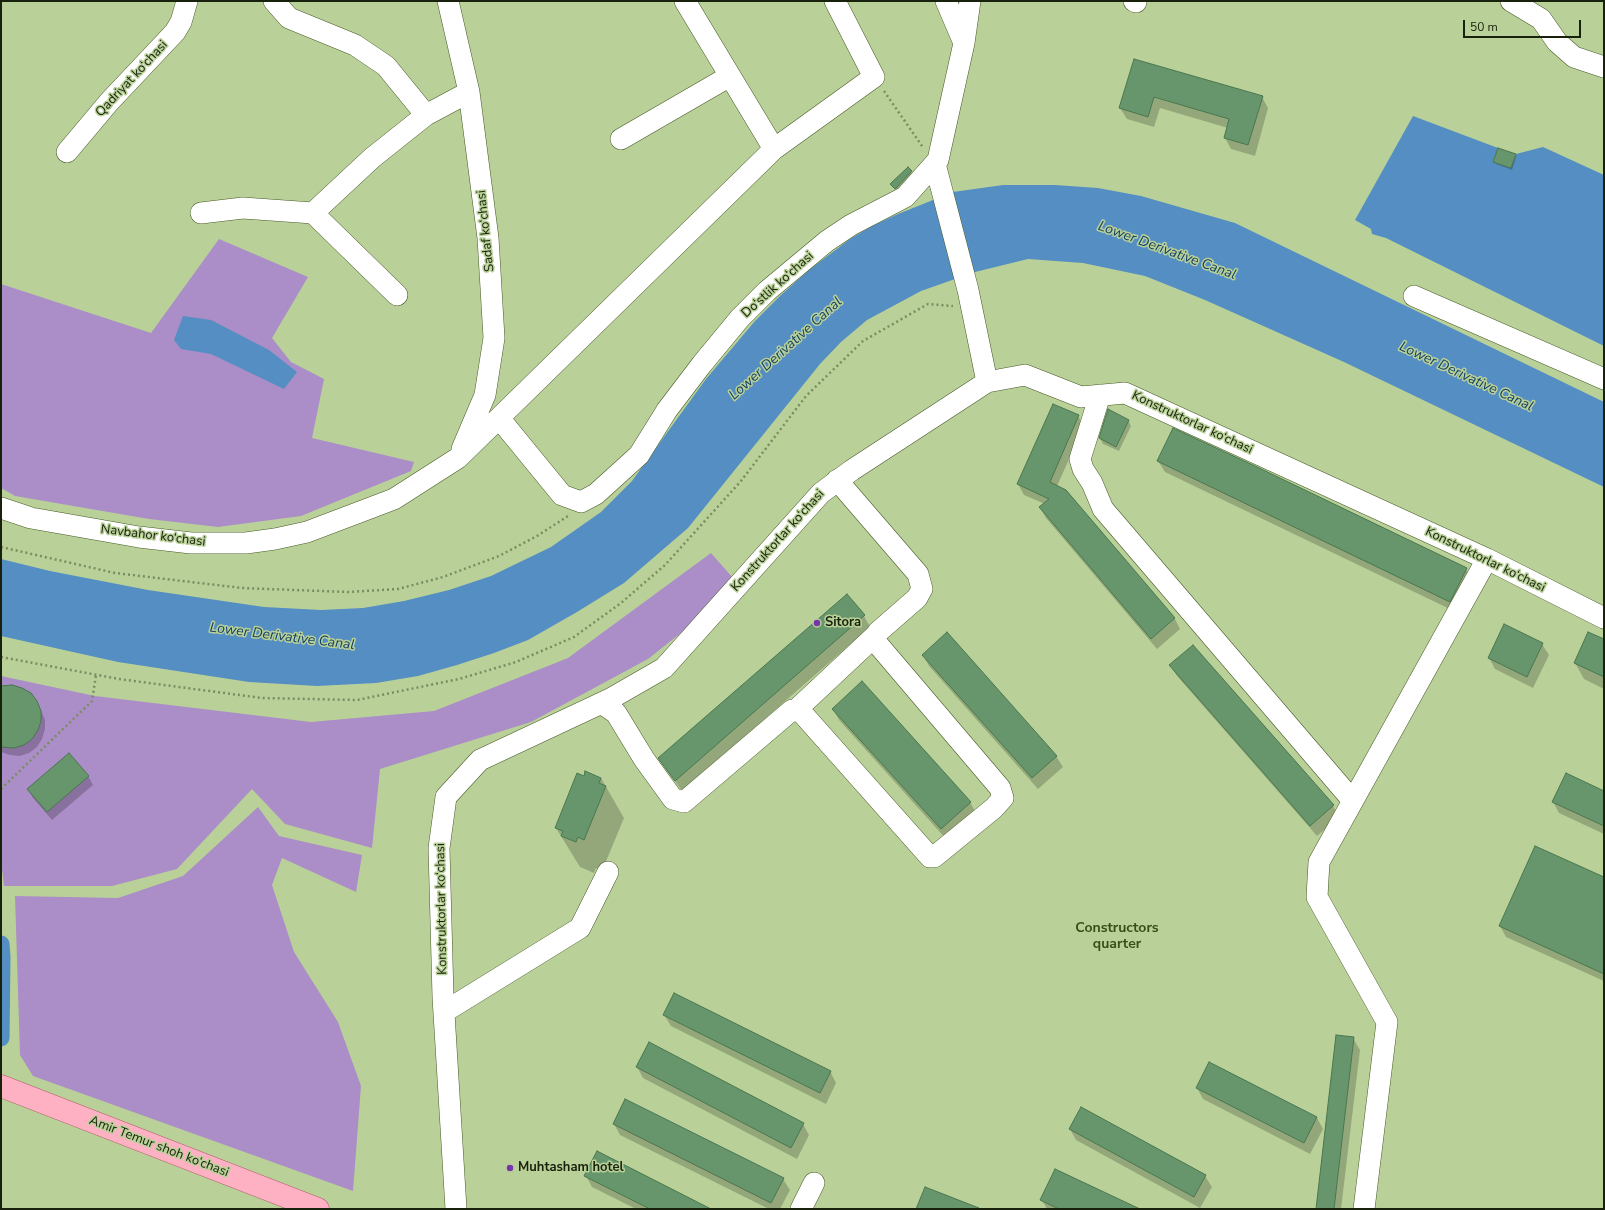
<!DOCTYPE html>
<html>
<head>
<meta charset="utf-8">
<style>
  body { margin:0 }
  #map { position:relative; width:1605px; height:1210px; overflow:hidden; background:#b9d199; font-family:"Nunito Sans",sans-serif }
  canvas { display:block }
  .frame { position:absolute; inset:0; border:2px solid #18210b; pointer-events:none }
  .scale { position:absolute; left:1463px; top:20px; width:118px; height:18px; box-sizing:border-box; border:2px solid #18210b; border-top:0; padding-left:5px; font-size:12px; line-height:14px; white-space:nowrap; color:#18210b; -webkit-text-stroke:3px #b9d199; paint-order:stroke }
</style>
</head>
<body>
<div id="map">
<canvas width="1605" height="1210"></canvas>
<div class="frame"></div>
<div class="scale">50 m</div>
</div>
<script>
const ctx = document.querySelector('canvas').getContext('2d');
ctx.lineJoin = 'round';
function fill(path, color) {
  ctx.fillStyle = color;
  ctx.fill(path, 'evenodd');
}
function poly(rows) {
  const path = new Path2D();
  for (const r of rows) {
    path.moveTo(r[0], r[1]);
    for (let i = 2; i < r.length; i += 2) path.lineTo(r[i], r[i + 1]);
  }
  return path;
}
function strokePath(path, color, width, dash) {
  ctx.strokeStyle = color;
  ctx.lineWidth = width;
  ctx.lineCap = dash ? 'butt' : 'round';
  ctx.setLineDash(dash || []);
  ctx.stroke(path);
}
function write(font, color, halo, rows, align = 'center') {
  ctx.font = font + ' "Nunito Sans",sans-serif';
  ctx.lineWidth = 3;
  ctx.setLineDash([]);
  ctx.textBaseline = 'middle';
  ctx.strokeStyle = halo;
  ctx.fillStyle = color;
  for (const [text, x, y, turn = 0] of rows) {
    ctx.save();
    ctx.translate(x, y);
    ctx.rotate((+turn || 0) * Math.PI / 180);
    ctx.textAlign = isNaN(turn) ? turn : align;
    if (halo) ctx.strokeText(text, 0, 0);
    ctx.fillText(text, 0, 0);
    ctx.restore();
  }
}
const green = poly([
  [219,239,308,277,272,338,291,362,324,379,312,438,414,462,411,471,301,516,218,527,149,519,15,496,1,488,1,284,151,333],
  [711,553,740,586,648,659,531,722,380,769,372,848,285,824,252,789,177,869,112,886,4,886,1,861,1,676,95,696,311,722,434,711,568,658],
  [258,807,279,836,362,855,356,892,282,858,272,885,294,952,338,1022,361,1086,353,1191,33,1076,20,1055,15,896,118,898,183,876]
]);
const water = poly([
  [1413,116,1498,148,1493,162,1510,168,1516,154,1543,147,1604,175,1604,346,1386,238,1372,234,1371,229,1355,220],
  [1003,185,1055,185,1098,188,1141,196,1235,223,1604,402,1604,487,1344,362,1205,300,1145,276,1083,263,1028,259,975,272,921,291,867,320,841,342,820,364,688,528,624,583,577,612,528,640,494,653,457,665,418,676,376,683,317,686,249,682,118,662,1,636,1,559,50,571,148,590,264,607,321,610,363,608,404,601,449,590,491,576,551,547,601,512,632,481,706,379,755,321,781,295,809,270,850,239,872,226,898,214,953,192],
  [183,316,211,320,269,350,297,372,284,389,211,354,181,349,174,340]
]);
const shadow = poly([
  [1134,60,1262,97,1268,108,1255,156,1231,149,1225,138,1228,128,1160,108,1154,127,1127,119,1120,108],
  [1515,155,1516,157,1512,170,1496,164,1494,161],
  [911,172,914,177,899,193,892,185],
  [1078,416,1084,426,1057,486,1066,490,1175,619,1180,629,1157,649,1046,518,1040,507,1045,504,1024,495,1018,484],
  [1128,420,1131,426,1119,451,1103,444,1100,438],
  [1158,461,1466,569,1472,580,1456,612,1165,472],
  [864,616,870,627,682,791,660,759],
  [1604,640,1604,689,1584,679,1575,663],
  [1542,644,1549,655,1533,688,1495,669,1489,658],
  [923,655,1056,756,1063,767,1038,789,929,666],
  [1170,665,1333,806,1339,817,1317,836,1177,676],
  [1,688,36,701,41,710,45,720,45,729,42,739,37,747,29,753,20,756,10,755,1,752],
  [833,709,970,802,976,813,947,840,839,720],
  [88,776,93,785,52,820,33,798,28,789],
  [584,777,601,778,624,818,602,871,596,868,594,873,580,867,556,828],
  [1604,792,1604,834,1559,813,1553,802],
  [1604,879,1604,981,1506,937,1500,926],
  [664,1015,830,1071,836,1083,826,1104,671,1026],
  [1353,1038,1360,1050,1341,1209,1317,1209],
  [649,1044,803,1124,809,1135,797,1159,643,1078,637,1067],
  [1210,1063,1317,1118,1323,1129,1310,1154,1203,1099,1197,1088],
  [614,1124,783,1179,790,1190,780,1209,769,1209,620,1135],
  [1070,1129,1205,1176,1212,1187,1200,1208,1076,1140],
  [586,1176,709,1209,636,1209,592,1187],
  [1042,1200,1138,1209,1047,1209]
]);
const canal = poly([
  [1,944,2,957,1,1038]
]);
const building = poly([
  [1134,59,1263,96,1248,145,1224,138,1229,119,1154,97,1148,117,1119,108,1134,59],
  [1498,148,1516,154,1511,168,1493,162,1498,148],
  [908,167,912,171,895,189,890,184,908,167],
  [1053,404,1079,415,1050,482,1066,490,1175,618,1151,639,1039,507,1049,499,1017,484,1053,404],
  [1108,409,1129,420,1116,447,1099,438,1108,409],
  [1173,428,1255,466,1467,568,1450,602,1157,461,1173,428],
  [847,594,865,615,675,781,658,758,847,594],
  [1504,624,1543,643,1527,677,1488,658,1504,624],
  [947,632,1057,756,1032,778,922,655,947,632],
  [1588,632,1604,639,1604,677,1574,663,1588,632],
  [1193,645,1334,805,1310,826,1169,665,1193,645],
  [862,681,971,802,941,829,832,709,862,681],
  [12,685,22,688,31,693,37,701,41,711,41,721,38,730,32,739,24,745,14,748,1,747,1,686,12,685],
  [69,753,89,776,47,812,27,789,69,753],
  [585,771,601,778,599,783,606,786,584,840,578,837,576,842,561,836,563,831,555,828,577,773,584,776,585,771],
  [1566,773,1604,791,1604,826,1552,802,1566,773],
  [1535,846,1604,877,1604,974,1499,926,1535,846],
  [674,993,831,1071,820,1093,663,1015,674,993],
  [1336,1035,1354,1037,1334,1209,1316,1209,1336,1035],
  [649,1042,804,1123,791,1148,636,1067,649,1042],
  [1209,1062,1317,1117,1304,1143,1196,1088,1209,1062],
  [625,1099,784,1178,771,1203,613,1124,625,1099],
  [1081,1107,1206,1175,1194,1197,1069,1129,1081,1107],
  [597,1151,711,1209,650,1209,584,1176,597,1151],
  [1055,1169,1140,1209,1059,1209,1040,1200,1055,1169],
  [925,1187,979,1208,979,1209,916,1209,925,1187]
]);
const path = poly([
  [884,91,922,146],
  [1,547,115,573,242,588,348,592,398,589,443,577,499,556,537,536,568,516],
  [1,657,119,679,262,698,357,700,459,679,516,662,574,637,621,603,665,565,741,481,806,396,863,341,928,304,953,306],
  [1,789,92,701,96,675]
]);
const minor = poly([
  [274,1,289,18,355,45,386,66,426,115],
  [448,1,469,92,488,238,494,338,485,395,462,449],
  [685,1,774,149],
  [946,1,964,43],
  [1134,1,1136,2],
  [1511,1,1541,19,1557,42,1574,57,1604,67],
  [621,139,730,76],
  [67,152,109,102,175,32,181,22,187,1],
  [935,164,968,290,987,382],
  [201,213,243,208,313,213,397,295],
  [313,213,372,158,426,115,469,92],
  [1414,296,1604,379],
  [1100,395,1080,459,1083,469,1092,483,1103,509,1353,801],
  [499,418,562,495,581,502,596,494,639,455,667,410,702,364,740,318,767,291,827,241,851,225,905,197,938,160,964,43,970,1],
  [1,508,31,518,139,537,191,543,246,543,275,539,307,532,394,499,458,458,774,149,874,77,835,1],
  [601,703,616,713,644,759,673,799,684,802,792,710,796,710,802,713,930,857,934,857,994,808,1003,798,1000,788,875,641,875,636,878,632,917,598,922,589,918,574,837,480],
  [796,710,875,636],
  [444,1012,580,928,608,872],
  [456,1209,443,997,439,848,446,797,480,760,610,699,664,668,821,493,852,470,987,382,1025,375,1081,397,1125,393,1487,559,1604,618],
  [801,1209,814,1183],
  [1364,1209,1387,1022,1317,897,1319,862,1487,559]
]);
const major = poly([
  [1,1086,318,1209]
]);
const markers = [
  [817,623,4,"#7735a9"],
  [510,1168,4,"#7735a9"]
];
const streetNames = [
  ["Qadriyat ko‘chasi",132,79,-47],
  ["Sadaf ko‘chasi",486,231,-96],
  ["Do‘stlik ko‘chasi",778,285,-42],
  ["Konstruktorlar ko‘chasi",1192,423,25],
  ["Navbahor ko‘chasi",153,536,7],
  ["Konstruktorlar ko‘chasi",778,541,-48],
  ["Konstruktorlar ko‘chasi",1485,560,26],
  ["Konstruktorlar ko‘chasi",442,909,-91],
  ["Amir Temur shoh ko‘chasi",159,1147,21]
];
const poiNames = [
  ["Sitora",825,623],
  ["Muhtasham hotel",518,1168]
];
const waterNames = [
  ["Lower Derivative Canal",1167,251,20],
  ["Lower Derivative Canal",786,349,-42],
  ["Lower Derivative Canal",1466,377,25],
  ["Lower Derivative Canal",282,637,7]
];
const neighbourhoodNames = [
  ["Constructors",1117,929],
  ["quarter",1117,945]
];
fill(green, '#ab8ec7');
fill(water, '#548ec2');
fill(shadow, '#0003');
strokePath(canal, '#548ec2', 17);
fill(building, '#68966c');
strokePath(building, '#49764e', 1);
strokePath(minor, '#465926', 22);
strokePath(major, '#ae5d69', 23);
strokePath(path, '#7a8c61', 2.5, [2, 3]);
strokePath(minor, '#fff', 21);
strokePath(major, '#feb1c3', 22);
for (const [x, y, r, color] of markers) {
  const dot = new Path2D();
  dot.arc(x, y, r, 0, 2 * Math.PI);
  ctx.fillStyle = color;
  ctx.fill(dot);
  strokePath(dot, '#b9d199', 1.5);
}
write('13px', '#18210b', '#b9d199', streetNames);
write('bold 13px', '#18210b', '#b9d199', poiNames, 'left');
write('italic 14px', '#133f63', '#b9d199', waterNames);
write('bold 14px', '#3a4e1a', '#b9d199', neighbourhoodNames);
</script>
</body>
</html>
